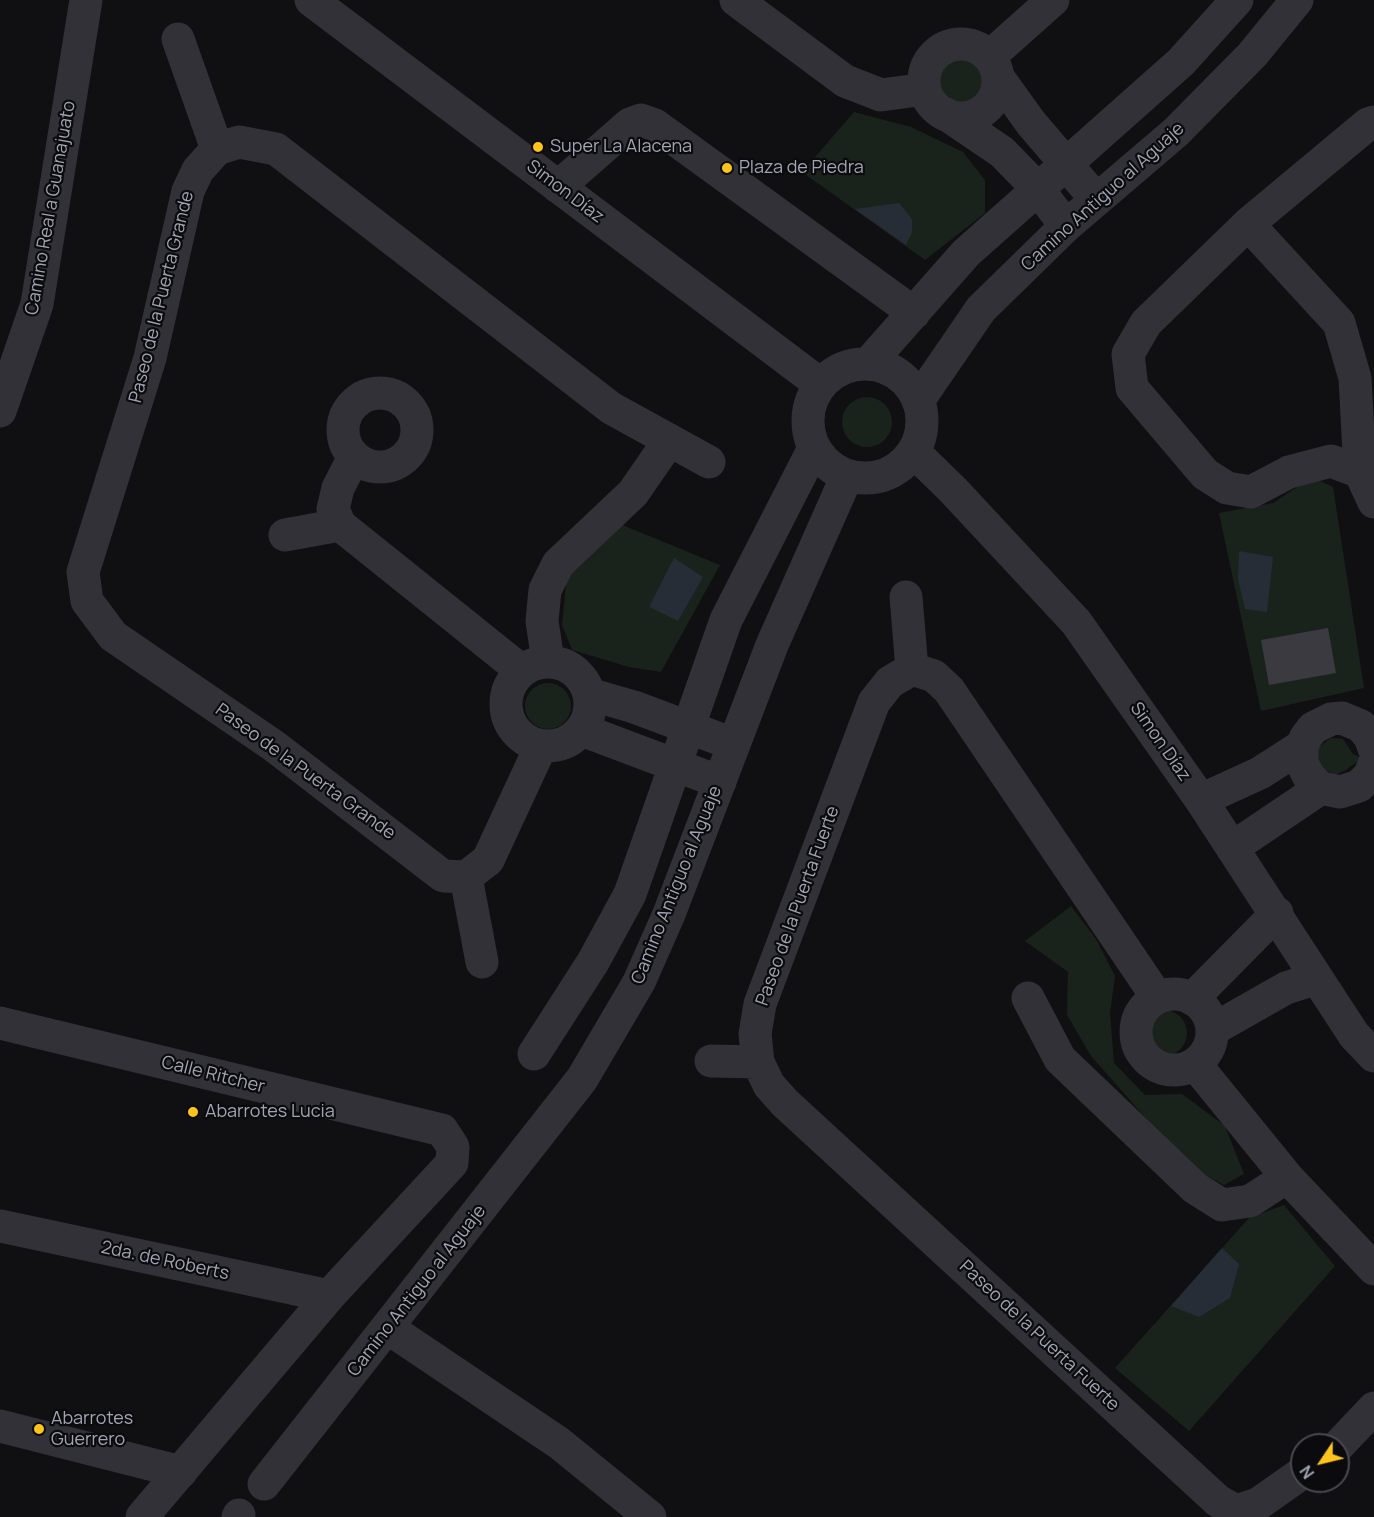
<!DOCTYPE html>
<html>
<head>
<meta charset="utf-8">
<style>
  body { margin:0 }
  #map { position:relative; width:1374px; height:1517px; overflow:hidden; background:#101012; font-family:Manrope,sans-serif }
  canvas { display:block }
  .north { position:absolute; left:1290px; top:1433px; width:60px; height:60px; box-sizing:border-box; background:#0b0b0d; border:2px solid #474850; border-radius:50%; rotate:235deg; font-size:16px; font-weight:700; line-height:24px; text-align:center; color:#a0a4b4 }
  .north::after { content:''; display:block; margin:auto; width:21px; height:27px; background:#ffc41b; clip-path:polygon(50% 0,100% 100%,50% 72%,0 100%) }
</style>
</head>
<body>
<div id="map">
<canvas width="1374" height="1517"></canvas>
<div class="north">N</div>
</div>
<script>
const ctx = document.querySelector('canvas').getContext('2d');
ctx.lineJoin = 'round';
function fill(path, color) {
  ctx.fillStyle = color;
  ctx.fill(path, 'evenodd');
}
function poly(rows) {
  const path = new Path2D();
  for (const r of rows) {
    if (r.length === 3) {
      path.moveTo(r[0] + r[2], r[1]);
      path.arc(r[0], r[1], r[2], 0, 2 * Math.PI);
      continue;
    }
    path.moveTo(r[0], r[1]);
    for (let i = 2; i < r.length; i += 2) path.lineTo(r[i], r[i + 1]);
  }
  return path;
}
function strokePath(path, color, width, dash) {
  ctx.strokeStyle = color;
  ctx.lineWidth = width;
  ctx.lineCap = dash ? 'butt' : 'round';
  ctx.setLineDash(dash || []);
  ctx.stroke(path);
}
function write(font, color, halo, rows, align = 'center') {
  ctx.font = font + ' Manrope,sans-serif';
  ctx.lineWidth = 4.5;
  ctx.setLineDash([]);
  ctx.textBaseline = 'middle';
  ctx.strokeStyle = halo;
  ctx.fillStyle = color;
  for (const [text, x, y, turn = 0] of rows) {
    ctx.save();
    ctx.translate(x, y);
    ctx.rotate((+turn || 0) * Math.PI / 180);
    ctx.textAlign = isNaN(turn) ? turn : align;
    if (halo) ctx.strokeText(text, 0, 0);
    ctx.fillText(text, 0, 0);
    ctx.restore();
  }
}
const green = poly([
  [961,80,26],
  [854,112,911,127,963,152,985,180,985,213,925,260,802,172],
  [867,422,25],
  [1312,477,1333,487,1364,688,1261,711,1219,513,1273,503],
  [620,524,720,565,661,672,629,667,572,650,562,625,567,574],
  [548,706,23],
  [1331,738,1343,739,1353,754,1362,758,1346,770,1335,775,1319,766,1317,748],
  [1071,906,1096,939,1115,976,1110,1013,1114,1063,1145,1095,1182,1094,1225,1126,1244,1174,1224,1185,1187,1165,1091,1056,1067,1015,1068,972,1025,941],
  [1164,1033,23],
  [1284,1205,1335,1266,1189,1431,1115,1368,1249,1218]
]);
const water = poly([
  [899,203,912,219,912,232,906,245,855,209],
  [1239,551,1273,557,1267,612,1245,609,1238,579],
  [674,558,703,577,678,621,649,607],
  [1222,1248,1239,1264,1230,1298,1199,1317,1171,1306]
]);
const building = poly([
  [1328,628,1336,673,1269,685,1261,640]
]);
const minor = poly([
  [311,0,820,384],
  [736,0,845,81,881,95,925,89],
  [178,39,217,149],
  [961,81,37],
  [989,57,1053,0],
  [998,77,1031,123,1096,199],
  [946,114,1002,152,1037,188,1066,226],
  [1374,122,1368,124,1248,224,1146,323,1128,354,1132,388,1205,474,1227,488,1251,492,1289,472,1331,461,1360,472,1374,502],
  [558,187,630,124,641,120,655,125,914,313],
  [1248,224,1339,323,1355,378,1360,472],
  [869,363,966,253,1181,62,1237,0],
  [865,421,57],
  [380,430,37],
  [918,401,981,309,1066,226,1176,132,1252,55,1297,0],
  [0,411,37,304,86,0],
  [914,452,953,490,1076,622,1201,800,1354,1035,1374,1056],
  [354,457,338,488,333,509,340,525,522,671],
  [285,535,340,525],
  [906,597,912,669],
  [548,661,542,621,545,590,558,564,633,493,669,441],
  [548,704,42],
  [589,694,634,707,733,744],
  [582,730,720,782],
  [541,746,488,860,466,877,443,876,274,746,113,636,87,601,83,572,150,358,188,191,198,170,217,149,239,142,276,149,611,408,709,462],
  [1374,748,1370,737,1361,726,1342,718,1331,719,1313,728,1306,737,1302,746,1302,763,1309,777,1321,788,1340,792,1359,786,1369,776,1374,764],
  [1201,800,1260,773,1302,746],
  [1232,848,1321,788],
  [466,877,482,962],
  [1174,1032,38],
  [1157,997,949,690,934,676,912,669,890,682,874,702,760,1004,755,1034,758,1062,769,1085,785,1103,1218,1501,1236,1511,1258,1504,1302,1473],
  [1028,998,1060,1059,1195,1188,1222,1205,1250,1201,1287,1177],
  [1192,999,1277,913],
  [0,1023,442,1130,453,1147,452,1163,329,1296,142,1517],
  [1212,1030,1286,988,1317,978],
  [534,1054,593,962,630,894,726,620,814,448],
  [711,1061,758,1062],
  [1195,1064,1287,1177,1374,1269],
  [0,1226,329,1296],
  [388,1328,559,1443,650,1517],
  [0,1426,181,1472],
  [1338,1446,1374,1408],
  [264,1484,582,1079,639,982,669,914,772,645,847,476],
  [238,1517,239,1515]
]);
const markers = [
  [538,147,6,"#ffc41b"],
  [727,168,6,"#ffc41b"],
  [193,1112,6,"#ffc41b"],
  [39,1429,6,"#ffc41b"]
];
const poiNames = [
  ["Super La Alacena",550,147],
  ["Plaza de Piedra",739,168],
  ["Abarrotes Lucia",205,1112],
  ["Abarrotes",51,1419],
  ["Guerrero",51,1440]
];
const streetNames = [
  ["Simon Díaz",565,192,37],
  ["Camino Antiguo al Aguaje",1103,197,-42],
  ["Camino Real a Guanajuato",51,208,-80],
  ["Paseo de la Puerta Grande",162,297,-76],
  ["Simon Díaz",1160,742,55],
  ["Paseo de la Puerta Grande",305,772,36],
  ["Camino Antiguo al Aguaje",677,885,-68],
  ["Paseo de la Puerta Fuerte",798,906,-70],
  ["Calle Ritcher",213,1075,14],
  ["2da. de Roberts",165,1261,12],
  ["Camino Antiguo al Aguaje",417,1291,-52],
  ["Paseo de la Puerta Fuerte",1039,1336,43]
];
fill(green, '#1a221c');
fill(water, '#262d36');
fill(building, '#3a3a40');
strokePath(minor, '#313137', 33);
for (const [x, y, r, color] of markers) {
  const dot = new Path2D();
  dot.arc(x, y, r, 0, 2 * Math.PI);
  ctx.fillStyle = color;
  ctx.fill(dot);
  strokePath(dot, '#0b0b0d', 2);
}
write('18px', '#a0a4b4', '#0b0b0d', poiNames, 'left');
write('18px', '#a0a4b4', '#0b0b0d', streetNames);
</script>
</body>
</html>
